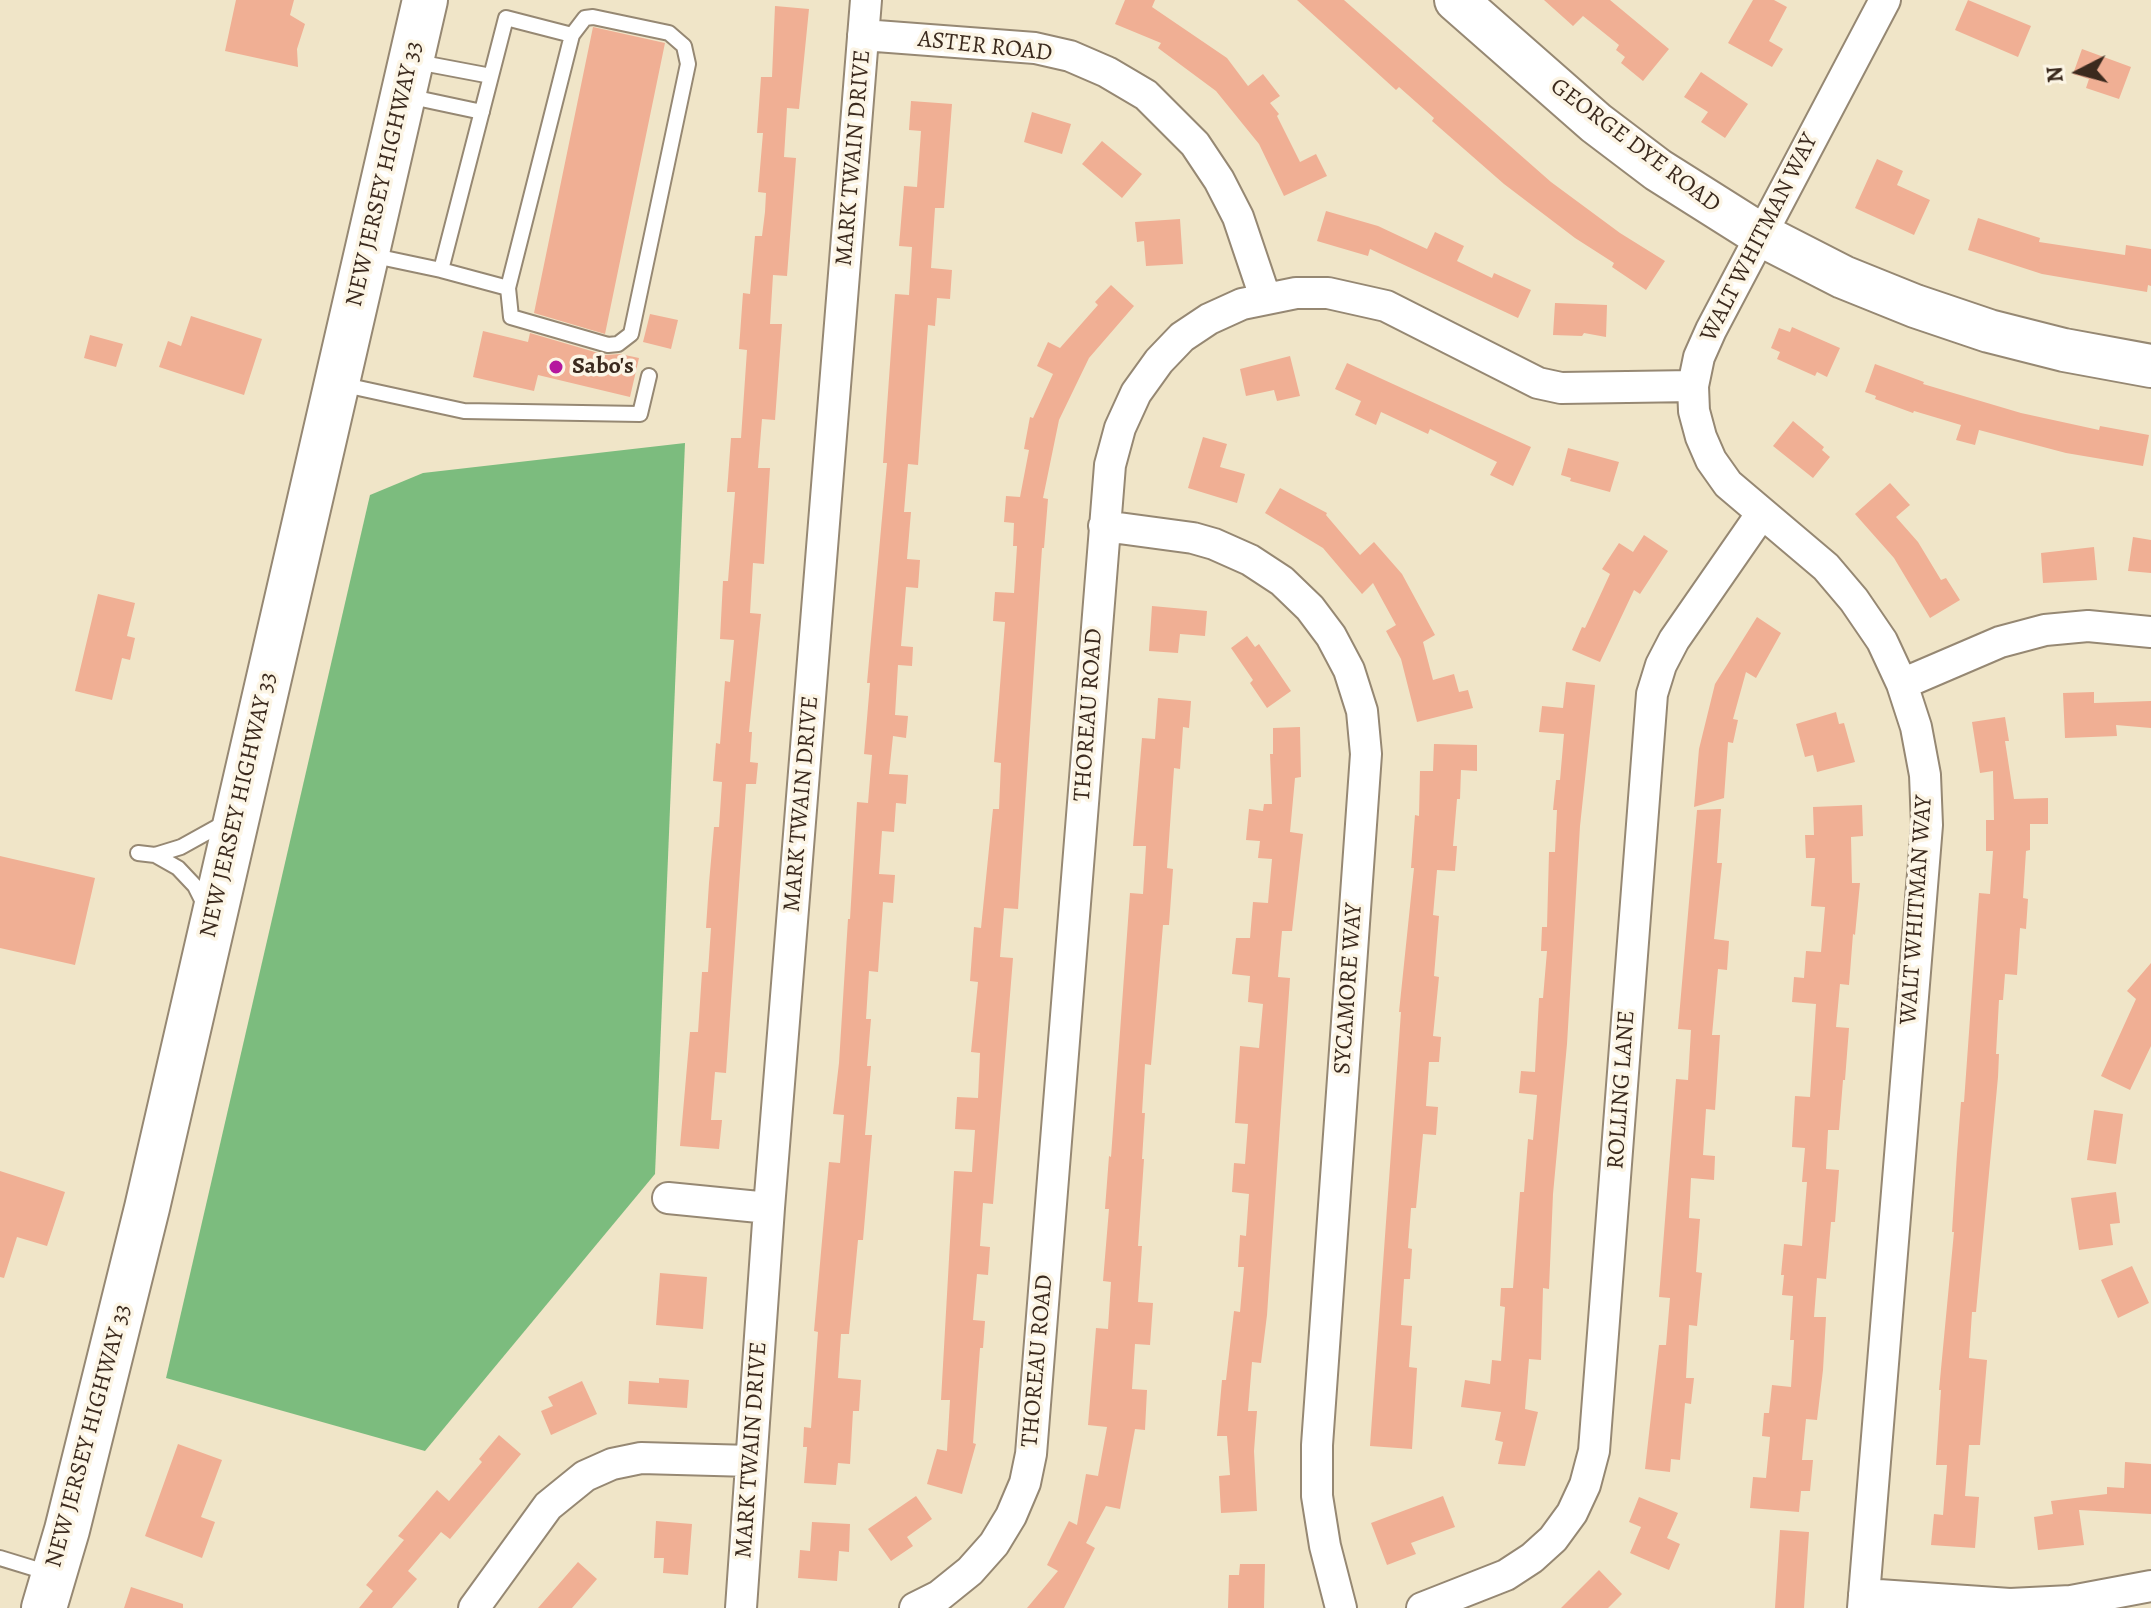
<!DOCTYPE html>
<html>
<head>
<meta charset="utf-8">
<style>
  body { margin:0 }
  #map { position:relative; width:2151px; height:1608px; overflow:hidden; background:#f0e5c8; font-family:Alegreya,serif }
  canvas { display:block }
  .north { position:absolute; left:2039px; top:32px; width:80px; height:80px; -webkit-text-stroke:6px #fcf5e5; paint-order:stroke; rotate:264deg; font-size:22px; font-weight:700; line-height:32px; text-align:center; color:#3b2a1e }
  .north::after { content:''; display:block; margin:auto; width:28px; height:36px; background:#3b2a1e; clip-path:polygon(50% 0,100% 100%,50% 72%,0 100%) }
</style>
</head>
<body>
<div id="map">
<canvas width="2151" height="1608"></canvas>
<div class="north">N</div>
</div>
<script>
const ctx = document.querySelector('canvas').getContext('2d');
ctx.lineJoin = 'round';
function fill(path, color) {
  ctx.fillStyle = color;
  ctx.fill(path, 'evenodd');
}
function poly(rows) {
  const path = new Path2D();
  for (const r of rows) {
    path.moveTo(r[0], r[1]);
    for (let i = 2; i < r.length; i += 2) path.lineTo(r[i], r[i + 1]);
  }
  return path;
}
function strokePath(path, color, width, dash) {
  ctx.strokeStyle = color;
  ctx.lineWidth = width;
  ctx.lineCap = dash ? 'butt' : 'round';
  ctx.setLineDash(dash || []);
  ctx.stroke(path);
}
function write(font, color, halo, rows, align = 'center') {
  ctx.font = font + ' Alegreya,serif';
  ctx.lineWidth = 7;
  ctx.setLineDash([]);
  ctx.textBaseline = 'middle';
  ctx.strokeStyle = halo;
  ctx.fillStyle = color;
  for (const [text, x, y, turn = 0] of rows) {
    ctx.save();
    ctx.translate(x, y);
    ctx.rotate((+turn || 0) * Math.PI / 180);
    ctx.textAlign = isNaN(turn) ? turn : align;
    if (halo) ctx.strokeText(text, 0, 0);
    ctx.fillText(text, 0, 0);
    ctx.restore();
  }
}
const forest = poly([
  [685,443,655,1174,425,1451,166,1378,370,495,423,473]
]);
const building = poly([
  [236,0,294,0,290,15,305,24,297,49,298,67,225,51],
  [1125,0,1155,0,1152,7,1227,58,1248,86,1263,74,1280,96,1270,103,1279,114,1277,116,1300,162,1316,154,1327,176,1284,196,1259,144,1216,91,1158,48,1161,43,1115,24],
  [1297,0,1344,0,1551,182,1620,233,1665,261,1646,290,1612,267,1614,263,1575,238,1504,184,1432,121,1434,118,1399,87,1396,90],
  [1544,0,1610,0,1669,49,1643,81,1621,63,1625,57,1616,50,1619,45,1583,16,1573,26],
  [1753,0,1774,0,1787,7,1769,41,1783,49,1772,67,1728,43],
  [1968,0,2031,26,2018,57,1955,30],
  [775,6,809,9,799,109,787,108,784,157,796,158,787,276,773,275,770,324,782,324,775,420,762,419,758,468,770,468,767,515,764,564,753,563,750,613,761,614,749,732,752,732,750,762,758,763,756,784,746,784,726,1073,715,1072,711,1120,722,1120,719,1149,680,1146,690,1032,698,1032,702,972,708,972,711,928,706,928,709,883,714,827,719,827,722,782,713,781,716,743,720,744,725,681,730,682,734,640,720,639,723,581,728,581,735,492,727,492,731,438,741,438,747,350,739,349,743,293,750,294,755,236,762,236,765,212,766,193,758,192,763,133,757,133,761,77,772,77],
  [593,27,665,43,605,334,534,313],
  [2082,49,2131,67,2119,99,2086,88,2089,79,2073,74],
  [1701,72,1748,104,1725,138,1701,122,1708,112,1684,97],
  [911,101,952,104,944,208,935,208,931,268,952,270,950,299,937,298,935,326,928,325,918,465,908,464,904,512,911,512,907,559,920,560,918,588,906,587,901,646,913,647,912,666,898,665,895,715,908,716,906,738,893,736,889,774,908,775,906,804,896,803,894,832,882,831,879,874,895,875,893,903,883,902,878,972,869,971,866,1019,871,1019,867,1066,871,1066,865,1135,872,1135,863,1240,858,1240,849,1334,841,1334,838,1378,861,1380,859,1411,853,1411,850,1464,838,1463,836,1485,804,1483,807,1447,803,1447,804,1427,811,1428,818,1332,814,1331,829,1162,840,1163,844,1115,833,1114,839,1063,848,919,850,919,857,802,868,803,872,755,864,754,870,683,867,683,887,463,883,463,895,294,909,295,912,247,899,246,904,186,917,187,921,131,909,130],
  [1032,112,1071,124,1062,154,1024,142],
  [1102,141,1142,174,1122,198,1082,164],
  [1877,159,1903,171,1897,185,1930,200,1914,235,1855,208],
  [1326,211,1378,226,1427,249,1435,232,1464,246,1457,261,1492,278,1494,273,1531,290,1518,318,1370,249,1368,256,1317,241],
  [1978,218,2040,238,2039,242,2125,255,2126,245,2151,249,2151,286,2148,285,2147,292,2042,274,1968,250],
  [1180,219,1183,264,1146,266,1144,241,1137,242,1135,222],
  [1111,285,1134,306,1089,358,1059,420,1043,498,1048,499,1044,548,1042,548,1018,909,1004,908,1000,957,1013,958,993,1204,983,1203,980,1246,990,1247,988,1275,977,1274,973,1320,985,1321,983,1348,980,1348,973,1443,976,1444,962,1494,927,1484,937,1449,947,1451,950,1400,941,1400,954,1171,972,1172,975,1130,955,1129,957,1097,978,1098,980,1053,971,1052,978,982,970,981,974,927,981,928,993,809,999,809,1001,763,994,762,1005,622,993,621,995,592,1014,593,1017,546,1013,546,1014,523,1004,522,1006,496,1020,497,1029,450,1024,449,1030,417,1033,418,1053,374,1037,366,1048,342,1060,348,1098,305,1095,302],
  [1555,303,1607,305,1606,337,1584,333,1582,336,1553,335],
  [650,314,678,320,671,349,643,342],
  [191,316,262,339,244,395,159,367,168,341,181,346],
  [1792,327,1840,348,1827,377,1817,372,1815,376,1777,359,1780,352,1771,348,1779,328,1790,332],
  [483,331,528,342,530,333,605,355,620,354,639,358,630,397,538,375,534,391,473,377],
  [90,335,123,344,116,367,84,358],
  [1290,356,1300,396,1277,401,1274,390,1246,396,1240,369],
  [1347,363,1531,447,1513,486,1490,475,1497,462,1430,429,1428,434,1381,412,1376,425,1355,415,1361,401,1335,389],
  [1875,364,1924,382,1923,384,2021,413,2099,430,2100,426,2149,435,2143,466,2066,453,1979,430,1975,445,1956,440,1961,425,1914,411,1913,413,1875,399,1876,396,1865,392],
  [1793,421,1824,447,1822,450,1830,457,1813,478,1773,446],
  [1203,437,1227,444,1220,467,1245,474,1237,503,1188,488],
  [1568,448,1619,462,1610,492,1570,481,1571,478,1561,475],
  [1890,483,1910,505,1896,517,1918,542,1941,580,1946,578,1960,600,1930,618,1894,558,1855,514],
  [1280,488,1327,513,1326,515,1360,555,1374,542,1402,574,1435,635,1423,642,1433,680,1454,674,1459,692,1468,690,1473,708,1417,722,1401,659,1386,631,1396,625,1373,583,1362,594,1323,548,1265,513],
  [1644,535,1668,551,1640,594,1634,590,1600,662,1572,650,1582,627,1585,628,1610,574,1602,569,1619,543,1633,552],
  [2133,537,2151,540,2151,573,2128,571],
  [2094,547,2097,580,2043,583,2041,553],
  [98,594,135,603,127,636,135,638,130,660,122,658,112,700,75,691],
  [1152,606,1207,611,1205,636,1180,634,1178,653,1149,651],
  [1757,617,1781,633,1756,678,1746,672,1733,719,1738,720,1733,743,1728,742,1724,798,1694,807,1699,749,1715,684],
  [1247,636,1255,647,1259,644,1291,691,1267,708,1250,683,1253,680,1231,648],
  [1566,682,1595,685,1580,826,1567,1044,1553,1194,1549,1289,1543,1288,1541,1360,1529,1359,1525,1409,1538,1412,1525,1466,1498,1464,1503,1442,1495,1440,1501,1412,1461,1407,1465,1380,1490,1384,1492,1360,1501,1361,1505,1307,1500,1306,1501,1288,1513,1288,1520,1192,1524,1192,1528,1139,1533,1140,1537,1095,1519,1093,1521,1071,1535,1072,1539,998,1543,998,1547,951,1541,951,1542,927,1547,927,1549,852,1555,852,1557,810,1553,810,1556,780,1560,780,1564,734,1539,732,1542,706,1563,708],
  [2094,692,2094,703,2151,701,2151,728,2116,725,2117,736,2065,738,2063,693],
  [1158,698,1191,701,1189,728,1183,727,1180,769,1174,768,1167,868,1173,869,1169,925,1163,925,1151,1065,1145,1064,1142,1113,1145,1113,1142,1159,1144,1159,1138,1246,1142,1246,1138,1302,1153,1303,1150,1345,1135,1344,1132,1389,1147,1390,1145,1430,1135,1429,1120,1509,1106,1506,1086,1543,1095,1548,1064,1608,1027,1608,1058,1571,1047,1565,1069,1521,1077,1525,1086,1474,1098,1476,1107,1427,1088,1425,1096,1328,1108,1329,1111,1282,1103,1281,1109,1209,1105,1209,1109,1156,1111,1157,1130,893,1143,894,1146,846,1133,846,1142,738,1155,739],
  [1836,712,1839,724,1844,723,1855,762,1817,772,1813,755,1805,757,1796,724],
  [2005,717,2009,741,2005,741,2014,799,2048,798,2048,824,2030,824,2030,850,2026,851,2023,898,2028,899,2026,929,2020,928,2017,975,2005,974,2003,1000,1999,1000,1996,1054,1999,1054,1998,1077,1976,1312,1972,1312,1969,1358,1987,1360,1980,1445,1969,1445,1965,1496,1979,1497,1975,1548,1931,1545,1934,1514,1943,1515,1947,1465,1936,1465,1941,1390,1939,1390,1954,1232,1952,1232,1957,1154,1961,1102,1964,1102,1979,893,1990,894,1993,851,1986,851,1986,820,1994,820,1993,771,1980,773,1972,722],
  [1300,727,1301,777,1295,778,1290,832,1303,834,1292,931,1282,931,1278,977,1290,978,1267,1315,1261,1363,1252,1362,1248,1411,1257,1411,1254,1451,1257,1511,1221,1513,1219,1476,1230,1475,1227,1436,1217,1436,1222,1380,1226,1380,1234,1311,1240,1312,1244,1267,1238,1267,1240,1235,1246,1236,1249,1194,1232,1192,1234,1163,1245,1164,1248,1124,1235,1123,1240,1046,1259,1048,1263,1004,1248,1002,1250,976,1232,974,1236,938,1250,938,1253,902,1268,903,1272,859,1258,858,1260,841,1246,840,1249,809,1263,811,1264,804,1272,804,1270,754,1273,754,1273,728],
  [1434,744,1477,745,1477,771,1461,770,1460,799,1457,799,1453,846,1457,846,1455,871,1437,870,1433,915,1439,916,1434,976,1439,977,1433,1036,1441,1037,1439,1062,1429,1062,1426,1106,1438,1107,1436,1135,1423,1134,1416,1208,1411,1208,1408,1248,1412,1249,1410,1279,1404,1279,1401,1325,1412,1326,1409,1367,1417,1368,1412,1449,1370,1446,1401,1012,1399,1012,1414,868,1411,868,1415,815,1419,816,1420,771,1433,771],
  [1862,805,1863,836,1851,837,1852,883,1860,883,1855,935,1853,934,1849,985,1840,984,1836,1027,1849,1028,1845,1080,1843,1080,1839,1130,1828,1130,1826,1169,1839,1170,1835,1222,1831,1222,1826,1279,1817,1278,1814,1317,1826,1317,1823,1370,1817,1420,1806,1419,1802,1460,1813,1460,1810,1491,1801,1491,1799,1512,1750,1508,1753,1477,1766,1478,1770,1437,1762,1436,1764,1413,1769,1413,1772,1385,1791,1387,1794,1340,1790,1340,1793,1296,1782,1295,1784,1275,1781,1275,1784,1244,1802,1246,1807,1182,1802,1182,1805,1148,1792,1147,1795,1096,1810,1097,1816,1004,1792,1002,1794,977,1804,978,1806,951,1821,952,1825,907,1811,906,1815,858,1806,858,1805,835,1814,835,1813,807],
  [1721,809,1717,863,1722,863,1714,939,1729,941,1727,970,1718,969,1712,1035,1720,1035,1715,1110,1706,1109,1703,1155,1715,1156,1714,1180,1691,1178,1689,1218,1700,1219,1696,1272,1702,1273,1697,1326,1689,1325,1686,1378,1694,1378,1691,1404,1685,1403,1680,1460,1671,1459,1670,1472,1645,1469,1659,1345,1666,1345,1670,1298,1659,1297,1676,1079,1688,1080,1691,1030,1678,1029,1697,810],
  [0,856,95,878,75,965,0,948],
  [2151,963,2151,1046,2130,1090,2101,1076,2136,999,2127,991],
  [2094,1110,2123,1114,2116,1164,2087,1160],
  [0,1171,65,1192,47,1246,17,1237,4,1278,0,1277],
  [2116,1192,2120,1223,2110,1224,2113,1245,2079,1250,2071,1198],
  [2132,1266,2149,1303,2118,1318,2101,1280],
  [660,1273,707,1277,703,1329,656,1325],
  [659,1378,689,1380,687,1408,628,1404,629,1381,659,1383],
  [582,1381,597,1414,551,1435,541,1411,553,1406,548,1397],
  [499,1435,521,1454,450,1539,441,1532,408,1571,417,1579,392,1608,359,1608,373,1591,366,1585,404,1540,398,1536,437,1490,449,1501,482,1462,479,1459],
  [178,1444,222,1460,201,1517,215,1522,202,1558,145,1536],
  [2125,1462,2151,1464,2151,1514,2079,1510,2084,1545,2038,1550,2034,1517,2053,1514,2051,1501,2107,1494,2107,1487,2124,1488],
  [916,1496,932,1519,907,1537,913,1546,891,1561,868,1529],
  [1443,1496,1455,1527,1411,1543,1416,1554,1387,1565,1371,1523],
  [1639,1497,1678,1513,1667,1538,1680,1544,1669,1570,1630,1553,1641,1527,1629,1522],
  [656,1521,692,1524,688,1575,663,1573,664,1558,654,1558],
  [812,1522,850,1524,849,1552,839,1551,837,1581,798,1578,800,1550,810,1551],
  [1780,1530,1809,1532,1804,1608,1775,1608],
  [578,1562,597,1579,572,1608,538,1608],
  [1240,1564,1265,1564,1264,1608,1228,1608,1229,1575,1239,1575],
  [1599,1570,1622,1594,1608,1608,1561,1608],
  [131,1587,183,1604,183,1608,124,1608]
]);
const lane = poly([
  [417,62,491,76],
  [407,96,482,112],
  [370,255,441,270,508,288,572,35,506,18,441,270],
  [508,288,511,317,608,345,618,344,631,334,688,64,684,46,669,33,593,17,585,18,572,35],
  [340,384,464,411,640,414,649,376],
  [138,853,155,855,181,847,226,822],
  [155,855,178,868,195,886,206,908],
  [0,1558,49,1573]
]);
const street = poly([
  [863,35,1035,48,1070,56,1107,72,1146,95,1195,144,1219,180,1238,217,1265,297],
  [1104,526,1193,538,1214,544,1250,560,1282,581,1310,608,1331,636,1349,670,1362,711,1366,754,1317,1445,1317,1496,1325,1546,1341,1608],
  [1902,684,2000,642,2045,630,2088,626,2151,632],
  [668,1198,769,1208],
  [1864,1594,2010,1604,2071,1601,2151,1586],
  [474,1608,548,1506,585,1476,612,1464,641,1458,751,1461],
  [741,1608,769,1208,866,0],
  [915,1608,939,1596,970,1571,994,1544,1011,1516,1025,1483,1031,1454,1110,465,1120,428,1136,393,1159,361,1182,337,1209,319,1242,304,1296,293,1328,293,1386,306,1538,383,1561,388,1693,386],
  [1422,1608,1506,1575,1532,1558,1553,1539,1572,1513,1585,1485,1594,1451,1652,694,1661,665,1674,640,1762,513],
  [1863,1608,1927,825,1925,775,1916,727,1902,684,1882,641,1854,600,1826,567,1728,484,1711,460,1701,437,1694,411,1693,386,1699,357,1711,330,1885,0]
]);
const secondary = poly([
  [1456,0,1596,123,1658,170,1761,235,1843,277,1915,306,1989,331,2064,350,2151,366]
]);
const primary = poly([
  [44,1608,67,1530,147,1208,425,0]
]);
const markers = [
  [556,367,8,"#b5179e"]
];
const streetNames = [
  ["ASTER ROAD",985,47,6],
  ["GEORGE DYE ROAD",1635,146,37],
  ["MARK TWAIN DRIVE",854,158,-85],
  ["NEW JERSEY HIGHWAY 33",385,174,-77],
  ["WALT WHITMAN WAY",1760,238,-63],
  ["THOREAU ROAD",1089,715,-86],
  ["MARK TWAIN DRIVE",802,804,-85],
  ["NEW JERSEY HIGHWAY 33",239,805,-77],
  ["WALT WHITMAN WAY",1917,910,-86],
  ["SYCAMORE WAY",1349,989,-86],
  ["ROLLING LANE",1622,1090,-86],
  ["THOREAU ROAD",1038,1361,-85],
  ["NEW JERSEY HIGHWAY 33",89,1436,-75],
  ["MARK TWAIN DRIVE",752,1450,-86]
];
const poiNames = [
  ["Sabo's",572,367]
];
fill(forest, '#7cbc7e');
fill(building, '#f0af94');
strokePath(lane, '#968873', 18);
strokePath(street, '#968873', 34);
strokePath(secondary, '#968873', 46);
strokePath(primary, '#968873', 48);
strokePath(lane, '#fff', 14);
strokePath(street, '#fff', 30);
strokePath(secondary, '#fff', 42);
strokePath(primary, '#fff', 44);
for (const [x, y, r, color] of markers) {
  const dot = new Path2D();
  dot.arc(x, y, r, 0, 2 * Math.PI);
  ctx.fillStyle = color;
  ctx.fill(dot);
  strokePath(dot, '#fcf5e5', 3);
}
write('24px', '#3b2a1e', '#fcf5e5', streetNames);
write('bold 24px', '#3b2a1e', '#fcf5e5', poiNames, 'left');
</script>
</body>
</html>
